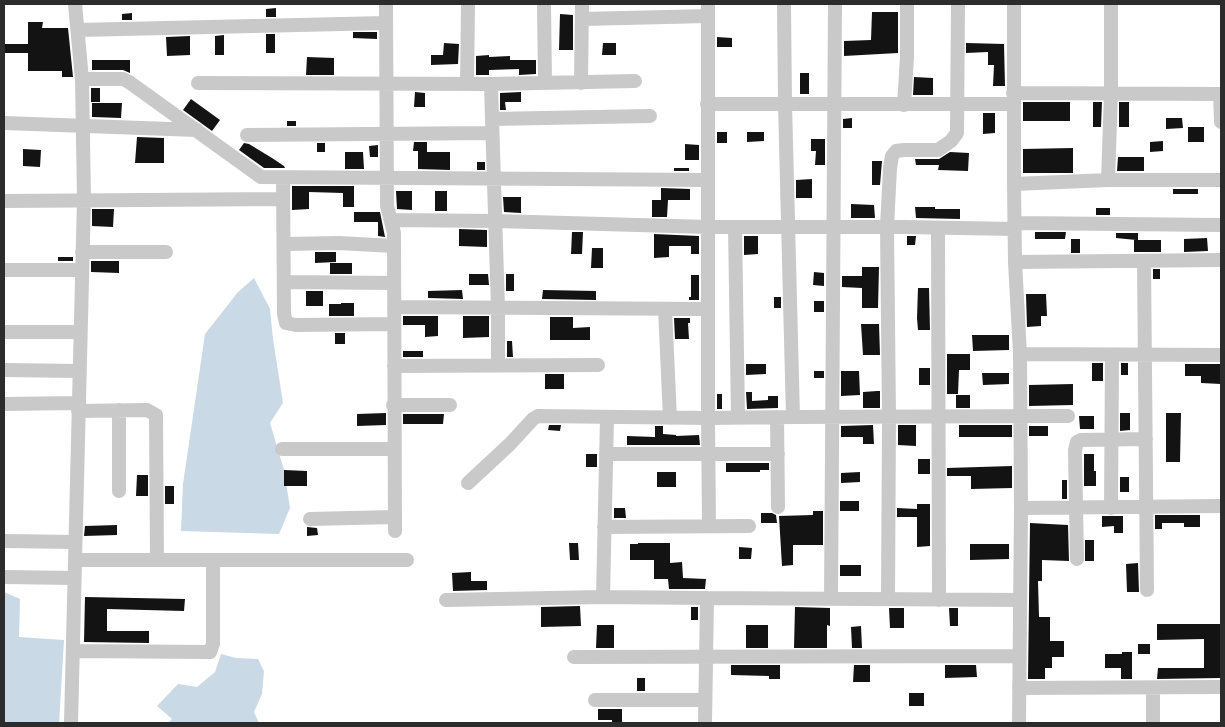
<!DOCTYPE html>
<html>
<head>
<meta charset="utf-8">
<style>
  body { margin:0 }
  #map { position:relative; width:1225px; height:727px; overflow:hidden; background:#fff; font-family:"Varela Round",sans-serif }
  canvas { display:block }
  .frame { position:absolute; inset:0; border:5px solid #2c2c2c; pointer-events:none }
</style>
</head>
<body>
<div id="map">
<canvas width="1225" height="727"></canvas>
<div class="frame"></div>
</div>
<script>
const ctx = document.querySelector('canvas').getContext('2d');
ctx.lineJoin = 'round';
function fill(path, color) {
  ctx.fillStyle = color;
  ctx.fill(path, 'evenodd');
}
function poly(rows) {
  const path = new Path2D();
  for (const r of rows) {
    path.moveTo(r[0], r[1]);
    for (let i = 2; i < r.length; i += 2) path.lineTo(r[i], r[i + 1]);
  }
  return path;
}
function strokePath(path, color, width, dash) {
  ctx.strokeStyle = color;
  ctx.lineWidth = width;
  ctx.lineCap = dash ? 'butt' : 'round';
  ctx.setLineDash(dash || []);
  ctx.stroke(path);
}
const water = poly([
  [254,278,270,309,273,339,283,403,270,423,284,470,290,508,279,534,181,531,183,484,205,334,238,292],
  [4,592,20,599,19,637,64,640,59,723,4,723],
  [221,654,236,658,258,659,264,671,262,694,254,712,259,723,168,723,172,719,157,706,178,684,197,687,215,672]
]);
const building = poly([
  [276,8,276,17,266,17,266,9],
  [872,12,898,12,898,53,844,56,844,41,871,40],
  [132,13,132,20,122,20,122,14],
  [560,14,573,15,573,50,559,50],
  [28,22,43,22,42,28,68,28,73,77,62,77,62,71,28,71,28,53,4,53,4,44,28,44],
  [353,32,377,32,377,39,353,38],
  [266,34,275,34,275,53,266,53],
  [224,35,224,55,215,55,215,36],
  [190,36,190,55,167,56,166,37],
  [717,37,732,38,732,47,717,47],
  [444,43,459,44,458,64,431,65,431,55,443,55],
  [603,43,616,43,616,55,602,55],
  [966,43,1004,44,1005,86,993,86,994,65,988,65,988,52,966,53],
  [489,55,489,57,510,56,510,60,536,60,536,74,519,75,519,69,489,70,489,75,476,75,476,56],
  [307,57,334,58,334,75,306,75],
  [92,60,130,60,130,73,123,70,92,70],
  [800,73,809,73,809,94,800,94],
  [914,77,933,78,933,95,913,95],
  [91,88,100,88,100,102,91,102],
  [415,92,425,93,425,107,414,107],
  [521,92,521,102,505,102,506,110,500,110,500,93],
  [191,99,220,120,212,131,183,110],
  [1023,102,1070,102,1070,121,1023,121],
  [1093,102,1102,102,1101,127,1093,127],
  [1119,102,1129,102,1129,127,1119,127],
  [92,103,122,103,121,118,92,117],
  [983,113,995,113,995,133,983,134],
  [852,118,852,128,843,128,843,119],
  [1166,118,1182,118,1183,128,1166,129],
  [287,121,296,121,296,126,287,126],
  [1188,127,1204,127,1204,142,1188,142],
  [717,132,727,132,727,143,717,143],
  [747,132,764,132,764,141,747,142],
  [137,137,164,138,164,163,135,163],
  [811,139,825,139,825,165,815,165,816,151,811,151],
  [1163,141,1163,151,1150,152,1150,142],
  [414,142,427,142,427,152,450,152,450,170,418,169,418,151,413,151],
  [244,143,249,144,272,158,284,166,285,168,264,168,239,150],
  [317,143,325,143,325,152,317,152],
  [685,144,699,145,699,160,685,160],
  [378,145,378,157,370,157,369,146],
  [1073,148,1073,173,1023,173,1023,149],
  [23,149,41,150,40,167,23,166],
  [345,152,363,152,364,169,345,169],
  [950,152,969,153,968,171,938,170,939,165,916,165,915,159,939,159],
  [1118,157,1144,157,1144,171,1117,171],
  [872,161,882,161,880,185,872,185],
  [477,162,485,162,485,170,477,170],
  [674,168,689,168,689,171,674,171],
  [812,179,812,198,796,198,796,180],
  [292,186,354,186,354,207,343,207,343,193,309,192,309,209,292,210],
  [661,188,690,189,690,200,668,200,667,217,652,217,652,200,661,200],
  [1173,189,1198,189,1198,194,1173,194],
  [396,191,412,191,412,210,397,209],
  [435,191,447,191,447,211,435,211],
  [503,197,521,197,521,213,504,212],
  [851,204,874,205,875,218,851,218],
  [915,207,935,207,935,209,960,209,960,219,916,218],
  [1096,208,1110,208,1110,215,1096,215],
  [92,209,114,209,113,227,92,226],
  [354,212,380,212,385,237,378,236,378,222,354,222],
  [459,229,487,230,487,247,459,246],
  [572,232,583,232,582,254,571,254],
  [1035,232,1066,232,1065,239,1035,239],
  [1116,233,1138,233,1138,240,1161,240,1161,252,1134,252,1134,240,1136,240,1116,238],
  [654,234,699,236,699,254,691,254,691,246,669,246,669,257,654,258],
  [744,236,758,236,758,254,744,255],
  [907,236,916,236,915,245,907,245],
  [1207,238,1208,251,1184,252,1184,239],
  [1071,239,1080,239,1080,253,1071,253],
  [592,248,603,248,603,268,591,268],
  [315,252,336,252,336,262,315,263],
  [58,257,73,257,73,261,58,261],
  [91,261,119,261,119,273,91,272],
  [330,263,352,263,352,274,330,274],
  [862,267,879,267,878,308,862,308,862,288,842,287,842,276,862,276],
  [1153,269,1160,269,1160,279,1153,279],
  [814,272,824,273,824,286,813,285],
  [469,274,488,274,489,285,469,285],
  [506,274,514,274,514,291,506,291],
  [691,275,699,275,699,300,689,300,689,297,691,297],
  [918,288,929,288,930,330,918,330,917,318],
  [462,290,463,299,428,298,428,291],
  [543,290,596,291,596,300,542,299],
  [306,291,323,291,323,306,306,306],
  [1026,294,1046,294,1047,316,1041,316,1041,326,1027,327],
  [774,297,781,297,781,308,774,308],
  [814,301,824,301,824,312,814,312],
  [341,303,354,303,354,316,329,316,329,304,341,304],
  [403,316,438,316,438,336,425,337,425,325,403,325],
  [463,316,489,316,489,337,463,338],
  [550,317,573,317,573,328,590,327,590,340,550,340],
  [674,318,690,318,690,323,688,323,689,339,675,339],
  [861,324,879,324,880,355,863,355],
  [335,333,345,333,345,344,335,344],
  [972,335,1009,335,1009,350,973,351],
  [507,341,512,341,513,357,507,357],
  [403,351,423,351,423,357,403,357],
  [947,354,970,354,970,370,959,370,958,394,947,394],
  [1092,363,1103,363,1103,381,1092,381],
  [1121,363,1128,363,1128,375,1121,375],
  [746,364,766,364,766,374,746,375],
  [1185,364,1221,364,1221,384,1201,383,1201,376,1185,376],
  [919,368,930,368,930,385,919,385],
  [814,371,824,371,824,378,814,378],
  [841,371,859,371,860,395,841,396],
  [982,373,1009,373,1009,384,983,385],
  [545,374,564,374,564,389,545,389],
  [1073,384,1073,405,1029,406,1029,385],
  [877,391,880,391,880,408,863,408,863,392],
  [746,392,752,392,752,401,768,400,768,396,778,396,778,408,747,409],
  [717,394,722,394,722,409,717,409],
  [956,395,970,395,970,408,956,408],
  [386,413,386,425,357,426,357,414],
  [1120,413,1130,413,1130,430,1120,431],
  [1166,413,1181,413,1180,462,1166,462],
  [403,414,444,414,443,424,403,424],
  [1079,416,1094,416,1094,429,1080,429],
  [549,425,561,425,560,431,548,430],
  [873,425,874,444,863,444,863,437,841,437,841,426],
  [898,425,916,425,916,446,898,445],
  [959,425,1012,425,1012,437,959,437],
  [655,426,663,426,663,434,676,435,676,436,699,435,700,445,627,445,627,436,655,437],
  [1029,426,1048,426,1048,436,1029,436],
  [586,454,597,454,597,467,586,467],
  [1084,454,1094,454,1094,471,1096,471,1096,486,1084,486],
  [918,459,930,459,930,474,918,474],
  [726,463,769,463,769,470,760,470,760,472,726,472],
  [1012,466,1012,488,971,489,971,476,947,476,947,468],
  [284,470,307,471,307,486,284,486],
  [657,472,676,472,676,487,657,487],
  [860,472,860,482,841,483,841,473],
  [137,475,148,475,148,496,136,496],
  [1120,477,1129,477,1129,492,1120,492],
  [1062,480,1067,480,1067,499,1062,499],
  [165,486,174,486,174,504,165,504],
  [840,501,859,501,859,511,840,511],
  [917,504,930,504,930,546,917,547,917,517,897,517,897,508,917,509],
  [614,508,625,508,626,518,614,518],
  [813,511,823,511,823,545,793,545,793,565,782,566,779,516,813,515],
  [761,513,772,513,776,515,777,523,761,523],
  [1155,515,1200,515,1200,527,1184,527,1184,523,1162,523,1162,529,1155,529],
  [1102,516,1123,516,1123,533,1114,533,1114,526,1102,527],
  [1030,523,1068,525,1069,561,1042,560,1042,581,1038,581,1039,617,1050,617,1050,641,1064,641,1064,657,1052,657,1052,668,1045,668,1045,679,1028,679],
  [117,525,117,535,84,536,85,526],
  [307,527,317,528,318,535,307,536],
  [1085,540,1094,540,1094,561,1085,561],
  [569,543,578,543,579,560,570,560],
  [638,543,670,543,670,563,682,562,683,578,706,579,705,589,669,589,668,579,654,579,654,560,630,560,630,544,638,544],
  [970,544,1009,544,1009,559,970,560],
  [739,547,752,548,751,559,739,559],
  [1138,563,1139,592,1127,592,1126,564],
  [840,565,861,565,861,576,840,576],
  [471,572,471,581,487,581,487,590,453,591,452,573],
  [85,597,185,599,184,611,107,609,107,631,149,631,149,643,84,642],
  [580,606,581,626,541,627,541,607],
  [691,607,698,607,698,620,691,620],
  [795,607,830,608,830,626,827,625,827,648,794,648],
  [889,608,904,608,904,628,890,628],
  [949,608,958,608,958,626,950,626],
  [1157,624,1220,624,1220,678,1157,679,1158,668,1204,668,1204,639,1157,640],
  [597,625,614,625,614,648,596,648],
  [746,625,768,625,768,648,746,648],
  [861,626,862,648,852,648,851,627],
  [1138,644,1150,644,1150,654,1138,654],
  [1122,652,1132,652,1132,679,1121,679,1121,668,1105,668,1105,654,1122,654],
  [731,665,780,665,780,679,769,679,769,676,731,675],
  [854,665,870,665,870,682,853,682],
  [945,665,976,665,977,677,945,678],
  [637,678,645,678,645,691,637,691],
  [909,693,924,693,924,706,909,706],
  [598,709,622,709,622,722,612,722,612,720,598,720]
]);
const minor = poly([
  [386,4,387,206,394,233,395,531],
  [544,4,545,82],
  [1014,4,1014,184,1015,262,1020,354,1021,508,1019,723],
  [582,19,708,16],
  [78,30,386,23],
  [82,79,123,79,129,82,261,177,708,180],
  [198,83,491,84,635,81],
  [581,83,582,4],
  [467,84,468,4],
  [491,84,492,119],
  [1013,93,1221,94],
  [1220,94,1221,122],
  [707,104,1013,104],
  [904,105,907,57,907,4],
  [4,123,197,130],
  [247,135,492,133],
  [283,178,284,314,286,323,296,325,394,324],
  [1108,180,1111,93,1111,4],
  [1014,184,1108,180,1221,180],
  [4,201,283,199],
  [391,220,496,221,708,227,905,227,1014,229],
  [1014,223,1221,225],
  [735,227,738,417],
  [938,228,939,600],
  [285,244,339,243,393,246],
  [82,252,166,252],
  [1144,261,1147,590],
  [1015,262,1221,260],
  [4,270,82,270],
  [285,282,394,283],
  [394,307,707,309],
  [665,309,670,418],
  [4,332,80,332],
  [1020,354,1221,355],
  [498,365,498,308,492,119,650,116],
  [394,366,598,365],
  [4,370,79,371],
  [4,404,78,403],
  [393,405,450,405],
  [78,411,147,410,156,415,157,560],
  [777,417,778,507],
  [793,417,1068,416],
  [282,449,394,449],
  [606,454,778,454],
  [468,483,510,444,533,419,538,416,708,418,708,4],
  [119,491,119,410],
  [1021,508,1221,506],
  [1111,508,1112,355],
  [310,519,395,517],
  [709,526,708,418,793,417,785,104,784,4],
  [604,527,749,526],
  [4,541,75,542],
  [1077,559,1075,450,1077,442,1081,440,1146,439],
  [75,560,407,560],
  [4,577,74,578],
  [603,597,607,418],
  [707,598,1020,600],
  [831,599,835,4],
  [888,599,889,416,887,227,890,168,892,156,896,151,904,150,938,150,951,141,957,133,958,4],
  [446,600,603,597,707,598,705,723],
  [73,651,210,652,213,644,213,560],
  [574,657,1019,656],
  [1019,688,1221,687],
  [595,700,705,700],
  [71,723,84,199,82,79,75,4],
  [1153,723,1153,688]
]);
fill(water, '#c9d9e5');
fill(building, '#131313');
strokePath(minor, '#c9c9c9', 14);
</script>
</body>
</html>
